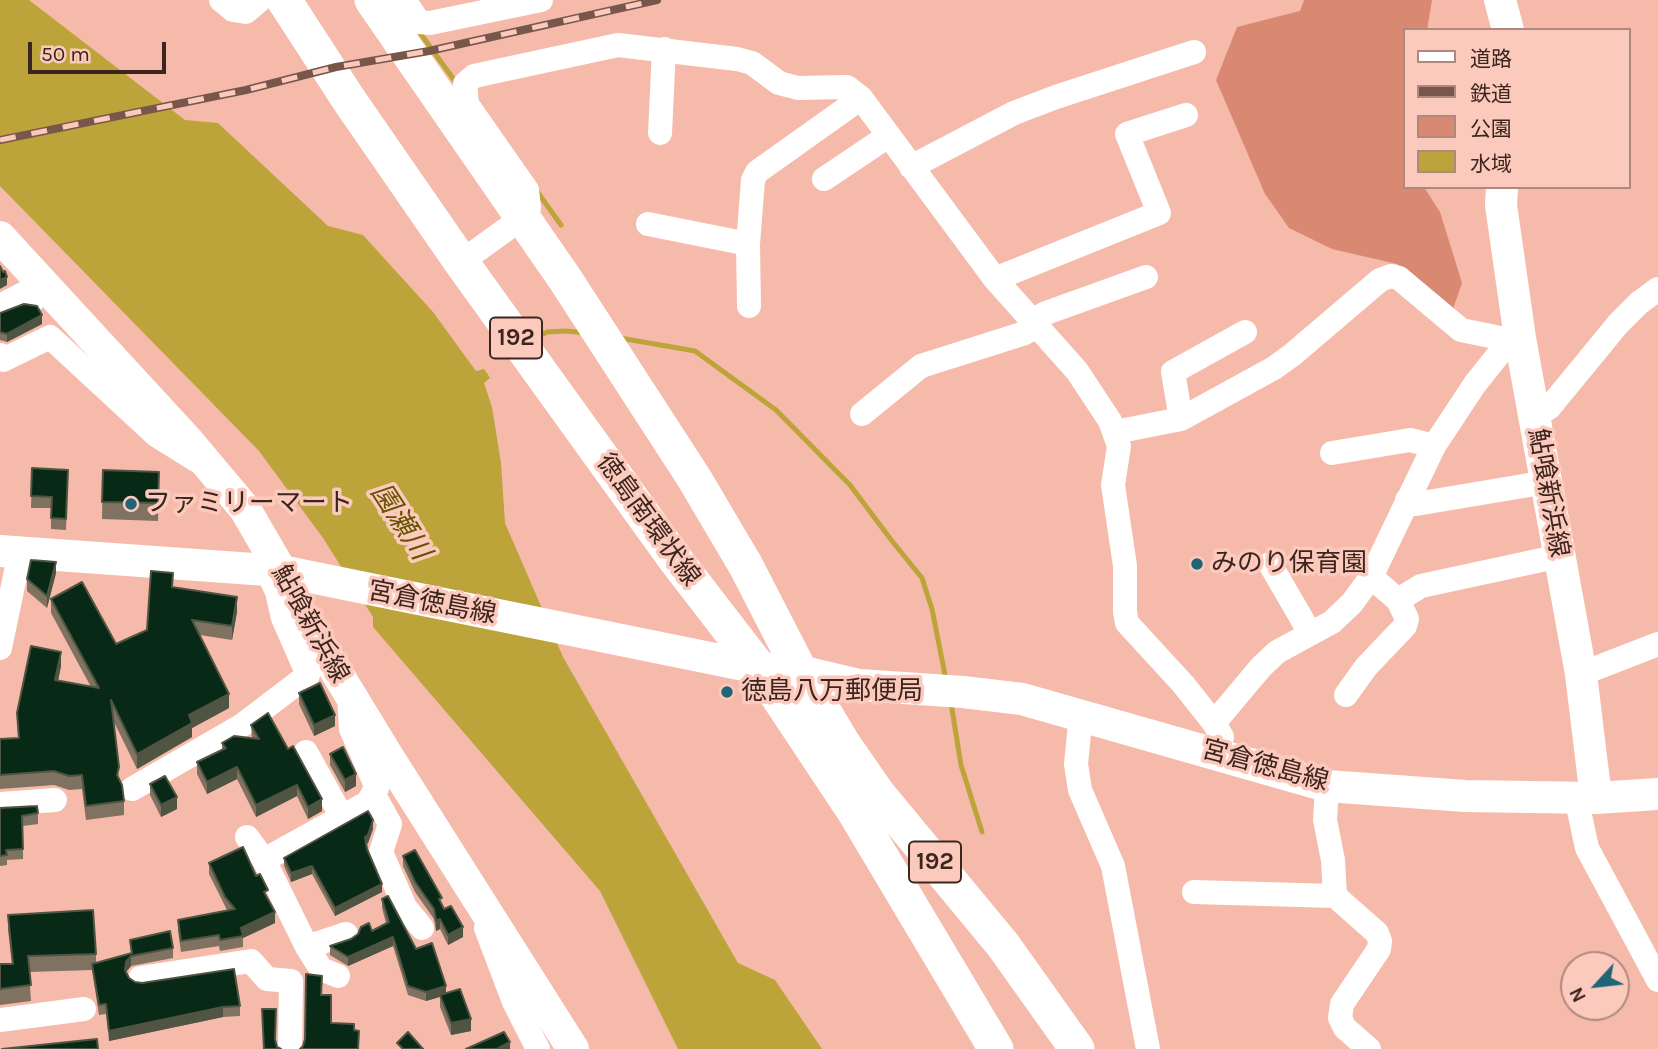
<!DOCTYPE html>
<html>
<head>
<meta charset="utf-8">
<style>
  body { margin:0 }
  #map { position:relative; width:1658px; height:1049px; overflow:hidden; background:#f6baaa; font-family:Karla,"Noto Sans JP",sans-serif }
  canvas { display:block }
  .legend { position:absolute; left:1403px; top:28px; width:228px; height:161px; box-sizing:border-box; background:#fccabd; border:2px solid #af887e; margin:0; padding:9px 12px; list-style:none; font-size:21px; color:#3c251f }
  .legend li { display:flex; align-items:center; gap:14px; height:35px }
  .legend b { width:35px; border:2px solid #af887e }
  .north { position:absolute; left:1560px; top:951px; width:70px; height:70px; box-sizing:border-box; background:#fccabd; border:2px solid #af887e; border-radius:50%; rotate:243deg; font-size:19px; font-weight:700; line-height:28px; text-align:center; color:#3c251f }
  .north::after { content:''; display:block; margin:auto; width:24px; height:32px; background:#1f6575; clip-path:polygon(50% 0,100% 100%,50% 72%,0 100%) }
  .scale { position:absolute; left:28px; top:42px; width:138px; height:32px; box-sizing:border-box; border:4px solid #3c251f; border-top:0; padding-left:9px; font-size:21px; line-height:24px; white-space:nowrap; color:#3c251f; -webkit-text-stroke:5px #fccabd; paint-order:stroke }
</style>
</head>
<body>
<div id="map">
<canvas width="1658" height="1049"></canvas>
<ul class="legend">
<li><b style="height:9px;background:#fff"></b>道路</li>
<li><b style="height:9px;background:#79564c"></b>鉄道</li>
<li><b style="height:19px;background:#d98872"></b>公園</li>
<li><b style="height:19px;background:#bda43a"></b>水域</li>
</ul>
<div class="north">N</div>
<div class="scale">50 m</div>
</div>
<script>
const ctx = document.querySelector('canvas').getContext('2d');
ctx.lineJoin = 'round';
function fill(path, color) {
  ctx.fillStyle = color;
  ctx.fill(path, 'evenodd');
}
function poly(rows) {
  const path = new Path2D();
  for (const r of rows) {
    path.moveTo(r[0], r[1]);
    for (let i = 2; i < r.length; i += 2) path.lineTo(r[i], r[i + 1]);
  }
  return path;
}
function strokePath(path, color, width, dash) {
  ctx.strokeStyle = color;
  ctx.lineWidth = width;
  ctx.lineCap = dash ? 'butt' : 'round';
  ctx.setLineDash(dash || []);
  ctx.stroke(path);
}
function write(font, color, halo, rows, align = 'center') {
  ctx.font = font + ' Karla,"Noto Sans JP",sans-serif';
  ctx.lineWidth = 7;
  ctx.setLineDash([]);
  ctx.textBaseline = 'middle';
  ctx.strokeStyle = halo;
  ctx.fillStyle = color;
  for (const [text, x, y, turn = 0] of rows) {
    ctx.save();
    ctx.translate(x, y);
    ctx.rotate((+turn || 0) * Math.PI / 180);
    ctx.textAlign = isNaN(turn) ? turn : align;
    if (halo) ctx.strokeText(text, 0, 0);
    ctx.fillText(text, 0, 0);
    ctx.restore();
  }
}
const green = poly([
  [1304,0,1432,0,1427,30,1404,30,1404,187,1424,187,1440,212,1462,283,1453,309,1397,264,1332,249,1289,228,1265,194,1216,80,1237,27,1300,11]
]);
const water = poly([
  [0,0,29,0,185,120,218,123,328,226,363,235,433,312,476,371,484,369,487,373,490,378,484,383,492,407,501,463,505,523,563,657,738,963,775,980,822,1049,678,1049,600,891,373,627,373,617,323,538,259,451,0,186]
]);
const stream = poly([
  [418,30,457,84],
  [536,190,561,225],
  [620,338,695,351,776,410,850,485,892,541,922,578,932,609,946,680],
  [531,340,547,332,566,331,586,333],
  [951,703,961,765,982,832]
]);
const minor = poly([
  [221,0,233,10,246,12,260,0],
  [404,0,419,22,430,23,541,0],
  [660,133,664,49],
  [911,167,1014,113,1056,97,1194,52],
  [824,179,888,136],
  [648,224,748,244,753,180,757,172,861,98],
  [748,244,749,306],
  [461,262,522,218,529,208,527,190,467,104,465,84,474,76,618,45,737,59,752,63,779,83,798,88,847,87,861,98,995,279,1077,371,1110,421,1119,446,1113,485,1125,566,1125,612,1127,623,1183,684,1214,723],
  [995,279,1159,213,1127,134,1186,115],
  [0,306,23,294,33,300],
  [1032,321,1046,313,1146,277],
  [0,355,3,360,50,337,156,435,196,460],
  [862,414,921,366,1025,333,1036,326],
  [1535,414,1549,408,1618,324,1639,303,1658,289],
  [1181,419,1173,372,1245,332],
  [1115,432,1181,419,1274,368,1292,355,1380,280,1391,276,1399,278,1461,330,1510,340,1520,338],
  [1332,453,1410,440,1434,446],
  [1407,500,1416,504,1547,482],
  [1270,564,1310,633],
  [1398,600,1421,586,1560,556],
  [0,648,20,552],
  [1581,674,1658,644],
  [1346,695,1366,667,1405,626,1407,619,1398,600,1371,577],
  [1081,714,1076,764,1080,790,1113,866,1148,1049],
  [1222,737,1214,723,1261,667,1277,652,1332,622,1352,603,1371,577,1434,446,1475,384,1510,340],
  [306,752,342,817],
  [1327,786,1325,820,1333,860,1335,896,1377,933,1380,941,1379,949,1342,1004,1340,1018,1345,1028,1369,1049],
  [132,789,241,726,308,675,283,618,277,592,270,577],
  [373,793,390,824,381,852,405,907,422,928],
  [1576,797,1587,848,1658,980],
  [0,804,55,800],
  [247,837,264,860],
  [1194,892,1335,896],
  [486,928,514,1002,538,1049],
  [346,934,307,947,264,860,367,803,377,788,351,729,349,694],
  [307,947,321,969,338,976],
  [140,978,251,961,267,979,291,981,290,1049],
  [0,1020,84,1009]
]);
const major = poly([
  [1500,0,1508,30],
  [1502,187,1501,205,1520,338,1581,674,1596,798],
  [0,237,187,440,245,509,281,571,298,609,387,755,573,1049],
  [0,551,281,571,759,668,800,671,859,685,963,692,1022,699,1327,786,1465,796,1596,798,1658,794]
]);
const highway = poly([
  [284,0,349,100,461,262,675,559,759,668,854,811,996,1049],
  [372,0,565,279,694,478,746,566,800,671,842,742,878,794,1003,945,1077,1049]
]);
const rail = poly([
  [0,140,246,90,336,67,429,51,657,0]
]);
const wall = poly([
  [0,313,42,324,7,342,0,340],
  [32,468,68,470,66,530,51,529,51,508,31,508],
  [103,470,159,472,158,521,102,519],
  [56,573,47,608,27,591,27,579],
  [173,587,237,612,232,640,200,635,229,708,192,728,192,737,137,769,113,720,119,780,124,801,124,815,86,820,82,789,69,790,54,785,0,789,0,739,18,738,17,713,61,666,58,681,91,687,51,613,51,599,116,644,147,630],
  [299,693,335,726,314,736,299,704],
  [251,725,322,811,308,819,297,796,256,817,237,779,207,794,197,774,197,762,222,750,222,743,252,738],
  [330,754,356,786,345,792,330,765],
  [150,784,177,809,161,817,150,795],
  [0,808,38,813,38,824,23,826,23,859,7,860,7,865,0,866],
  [373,829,368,843,366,844,382,892,335,916,312,874,291,882,284,866,284,858],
  [403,856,442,904,463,937,448,945,440,929,436,931,434,919,415,892,403,866],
  [209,863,268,899,275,923,243,938,243,947,220,951,219,946,181,952,178,931,178,920,227,910,209,874],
  [382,899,416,949,471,1031,451,1035,440,1007,440,997,426,1001,408,995,393,946,348,966,330,955,330,946,372,931,386,923,382,908],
  [8,915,96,954,96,963,131,953,130,940,173,948,173,958,131,966,126,972,129,978,135,982,240,1006,240,1016,223,1017,109,1041,106,1014,99,1015,92,970,29,972,31,1001,0,1005,0,964,12,964,8,930]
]);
const shadedWall = poly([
  [7,277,7,285,0,289,0,280],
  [42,315,42,324,7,342,7,334],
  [56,562,56,573,47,608,47,596],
  [237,597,237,612,232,640,232,626],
  [61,652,61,666,55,695,55,680],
  [229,694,229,708,192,728,192,737,137,769,137,754,189,715],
  [335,715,335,726,314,736,314,725],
  [237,767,237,779,207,794,207,782],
  [356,774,356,786,345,792,345,780],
  [297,785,297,796,256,817,256,805],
  [177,797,177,809,161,817,161,805],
  [322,799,322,811,308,819,308,807],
  [373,820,373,829,368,843,365,845,365,837],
  [312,866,312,874,291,882,291,873],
  [382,884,382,892,335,916,335,908],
  [275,912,275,923,243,938,241,928],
  [440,919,440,929,436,931,436,921],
  [463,927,463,937,448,945,448,935],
  [393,937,393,946,348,966,348,957],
  [131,956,131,966,126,972,125,970,126,962],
  [446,986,446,995,426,1001,426,992],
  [223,1007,223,1017,109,1041,109,1031],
  [471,1019,471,1031,451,1035,451,1023],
  [510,1042,510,1049,497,1049]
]);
const building = poly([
  [0,266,3,272,5,271,7,277,0,280,0,266],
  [24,304,37,306,42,315,7,334,0,332,0,313,24,304],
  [32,468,68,470,66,519,51,518,52,497,31,496,32,468],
  [103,470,159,472,158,503,102,502,103,470],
  [31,560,56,562,47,596,27,579,31,560],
  [151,571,173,573,172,587,237,597,232,626,192,620,229,694,189,715,192,723,137,754,111,700,119,767,117,775,122,785,124,801,86,806,82,775,69,776,54,771,0,775,0,739,19,738,17,713,31,646,61,652,55,680,99,688,51,599,82,582,116,644,147,630,151,571],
  [320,683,335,715,314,725,299,693,320,683],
  [268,713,288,749,293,746,322,799,308,807,297,785,256,805,237,767,207,782,197,762,226,748,222,743,234,736,259,739,251,725,268,713],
  [343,747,356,774,345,780,330,754,343,747],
  [165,776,177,797,161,805,150,784,165,776],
  [37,806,38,813,22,816,23,849,6,850,7,855,0,856,0,808,37,806],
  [368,811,373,820,368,835,365,837,367,849,382,884,335,908,312,866,291,873,284,858,368,811],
  [243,847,256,876,260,874,268,890,264,892,275,912,241,928,243,936,220,940,219,935,181,941,178,920,235,909,225,897,209,863,243,847],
  [415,850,442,898,439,899,444,909,451,906,463,927,448,935,440,919,436,921,434,909,415,882,403,856,415,850],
  [388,896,416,949,432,943,446,986,426,992,408,986,393,937,348,957,330,946,351,939,358,934,361,927,369,923,372,931,389,922,382,899,388,896],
  [93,910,96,954,28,956,31,985,0,989,0,964,13,964,8,915,93,910],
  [170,931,173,948,131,956,126,962,125,970,129,978,135,982,142,983,234,969,240,1006,223,1007,109,1031,106,1004,99,1005,92,964,132,953,130,940,170,931],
  [306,974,322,976,321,995,331,995,331,1023,354,1024,354,1030,359,1031,358,1049,300,1049,303,1046,305,1039,306,974],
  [460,989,471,1019,451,1023,440,995,460,989],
  [262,1009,276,1009,275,1039,277,1047,281,1049,264,1049,262,1009],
  [408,1032,423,1049,403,1049,397,1043,408,1032],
  [504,1032,510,1042,497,1049,466,1049,504,1032],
  [97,1039,98,1049,2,1049,97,1039]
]);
const markers = [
  [131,504,7,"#1f6575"],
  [1197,564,7,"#1f6575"],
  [727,692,7,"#1f6575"]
];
const shields = [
  [516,338,52],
  [935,862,52]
];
const shieldNames = [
  ["192",516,338],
  ["192",935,862]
];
const streetNames = [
  ["鮎喰新浜線",1548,493,80],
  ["徳島南環状線",648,520,54],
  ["宮倉徳島線",432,603,11],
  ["鮎喰新浜線",310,624,61],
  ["宮倉徳島線",1265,766,15]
];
const poiNames = [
  ["ファミリーマート",145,504],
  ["みのり保育園",1211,564],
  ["徳島八万郵便局",741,692]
];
const waterNames = [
  ["園瀬川",400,522,57]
];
fill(green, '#d98872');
fill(water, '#bda43a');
strokePath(stream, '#bda43a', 5);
strokePath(minor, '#fff', 24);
strokePath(major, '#fff', 32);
strokePath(highway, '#fff', 35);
strokePath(rail, '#79564c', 8);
strokePath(rail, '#fccabd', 5, [16]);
fill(wall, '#807260');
fill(shadedWall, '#505443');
fill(building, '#092917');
strokePath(building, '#505443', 2);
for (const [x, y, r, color] of markers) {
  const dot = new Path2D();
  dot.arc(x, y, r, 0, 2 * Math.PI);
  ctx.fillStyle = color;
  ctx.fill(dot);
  strokePath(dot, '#fccabd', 2.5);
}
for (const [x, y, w] of shields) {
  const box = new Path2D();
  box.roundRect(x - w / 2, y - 20.5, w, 41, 5);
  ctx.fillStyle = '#fccabd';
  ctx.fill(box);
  strokePath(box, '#3c251f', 2);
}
write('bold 24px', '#3c251f', null, shieldNames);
write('26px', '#3c251f', '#fccabd', streetNames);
write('26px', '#3c251f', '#fccabd', poiNames, 'left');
write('italic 28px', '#655400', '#fccabd', waterNames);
</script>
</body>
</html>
